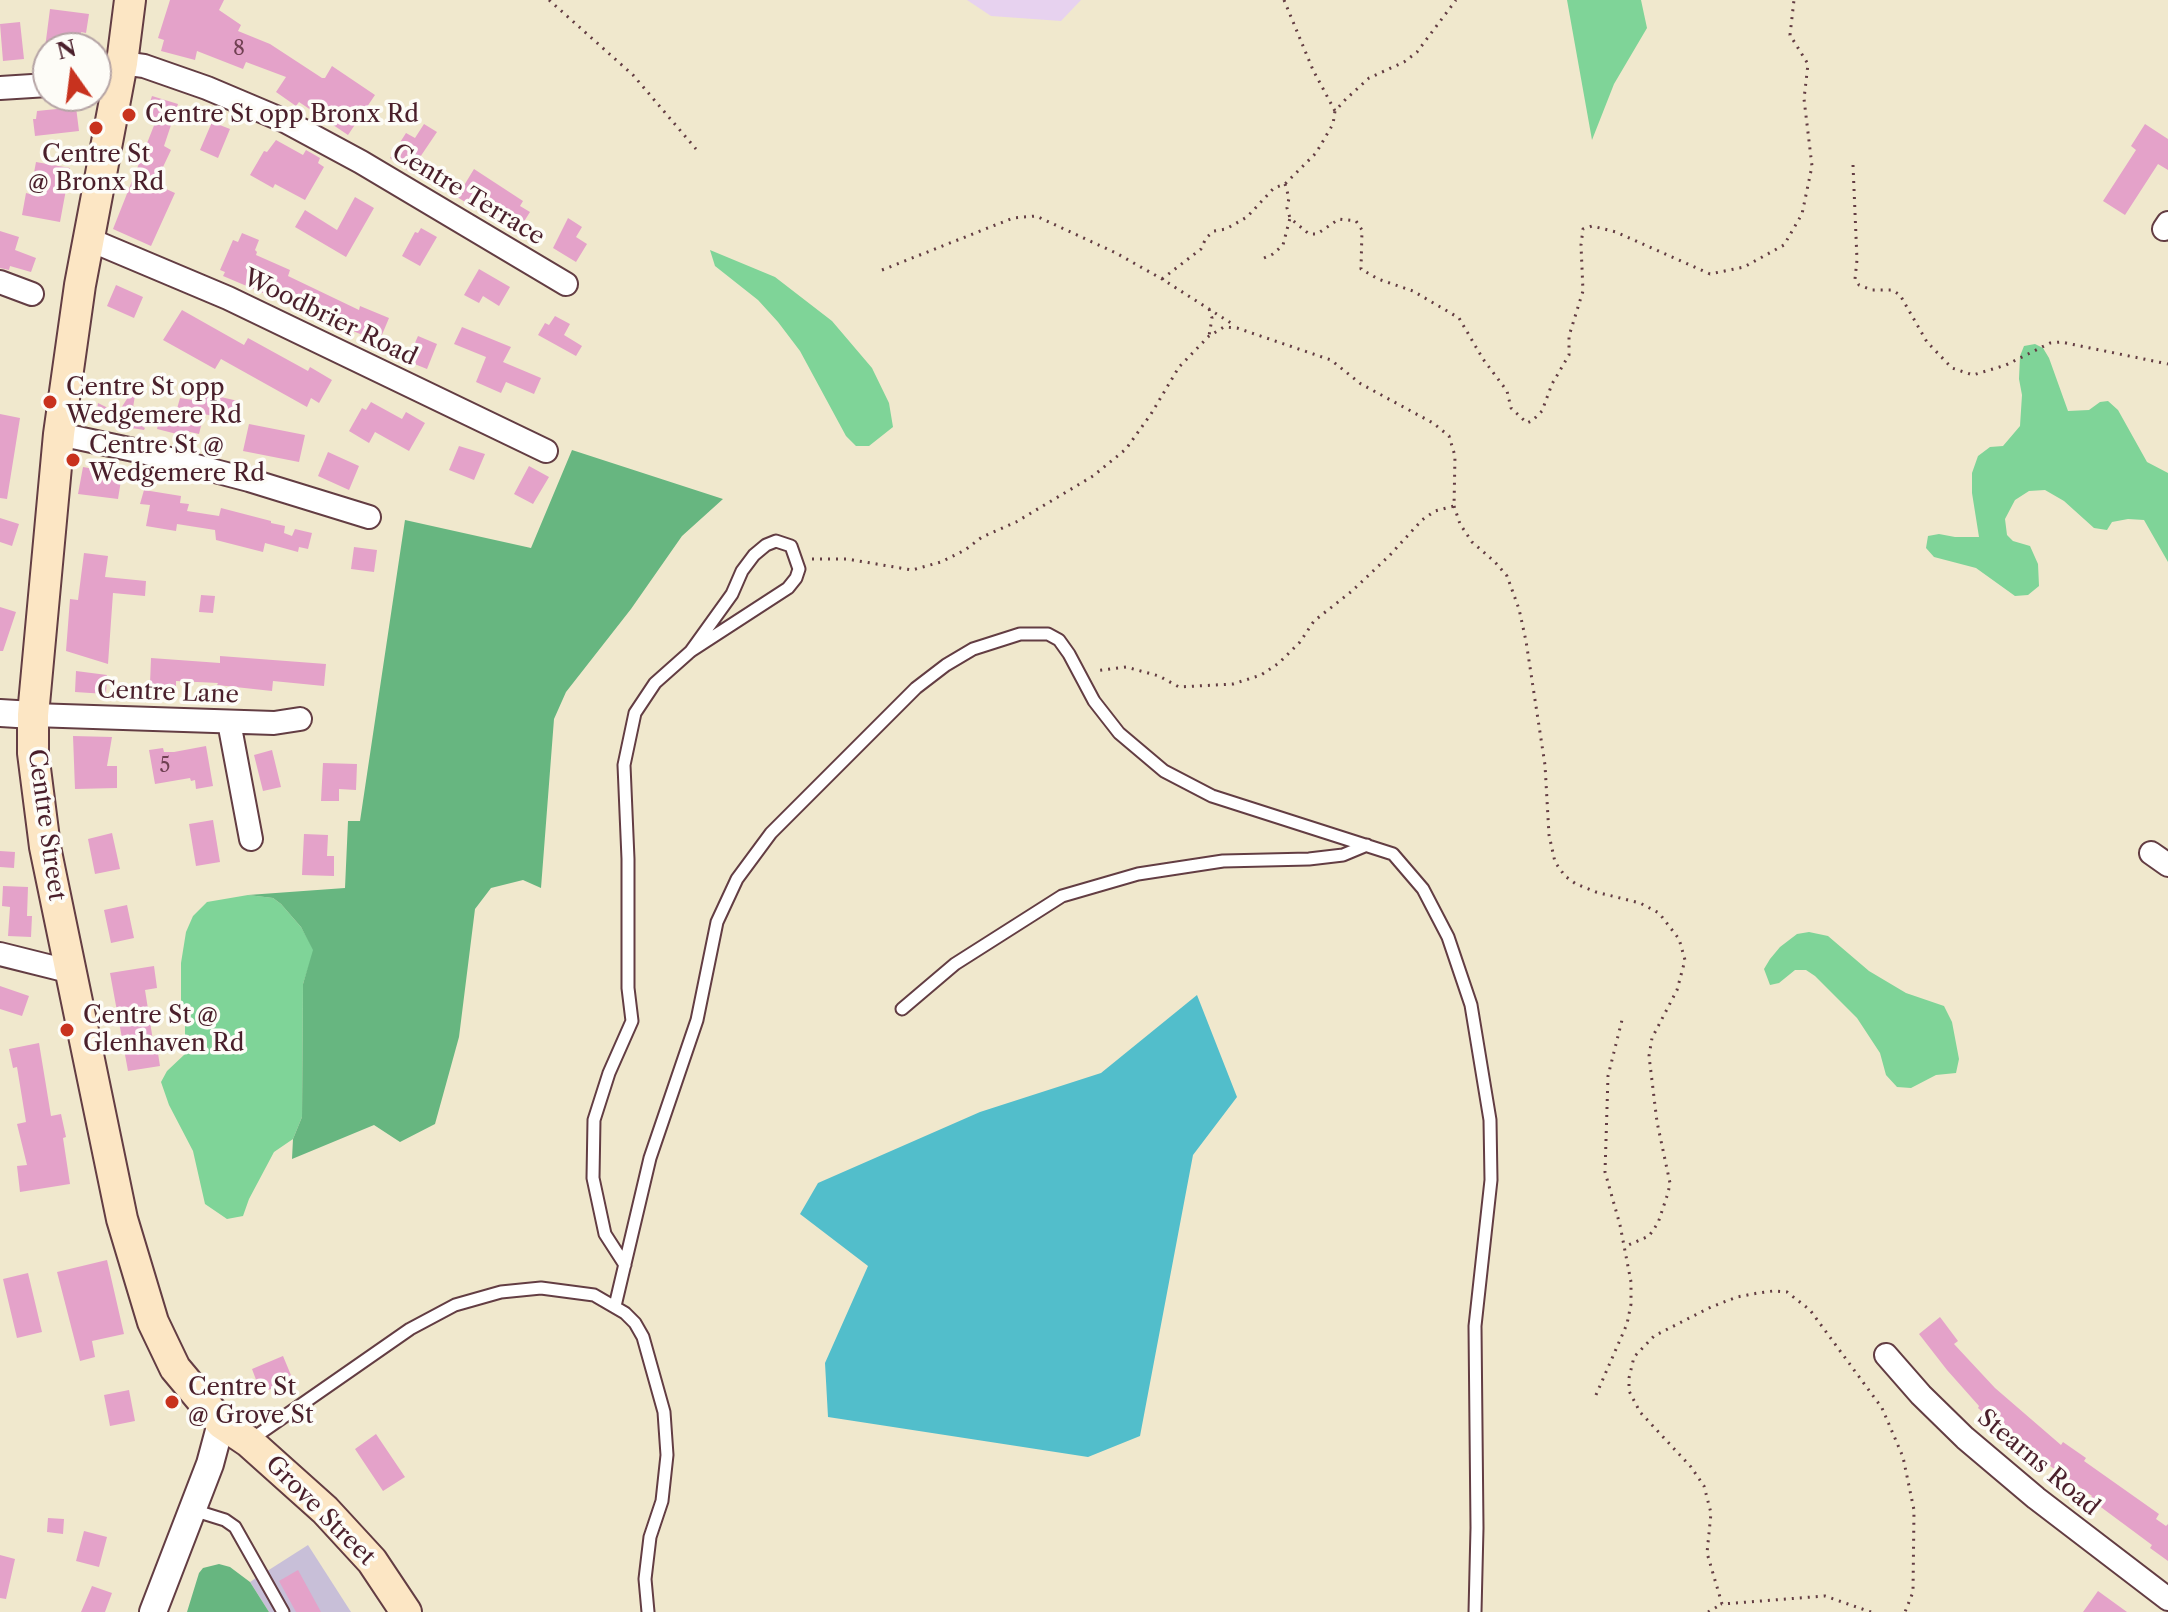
<!DOCTYPE html>
<html>
<head>
<meta charset="utf-8">
<style>
  body { margin:0 }
  #map { position:relative; width:2168px; height:1612px; overflow:hidden; background:#f0e8cd; font-family:"Libre Caslon Text",serif }
  canvas { display:block }
  .north { position:absolute; left:32px; top:32px; width:80px; height:80px; box-sizing:border-box; background:#fdfcf7; border:2px solid #b5a4a5; border-radius:50%; rotate:346deg; font-size:22px; font-weight:700; line-height:32px; text-align:center; color:#4a1f2b }
  .north::after { content:''; display:block; margin:auto; width:28px; height:36px; background:#c8321e; clip-path:polygon(50% 0,100% 100%,50% 72%,0 100%) }
</style>
</head>
<body>
<div id="map">
<canvas width="2168" height="1612"></canvas>
<div class="north">N</div>
</div>
<script>
const ctx = document.querySelector('canvas').getContext('2d');
ctx.lineJoin = 'round';
function fill(path, color) {
  ctx.fillStyle = color;
  ctx.fill(path, 'evenodd');
}
function poly(rows) {
  const path = new Path2D();
  for (const r of rows) {
    path.moveTo(r[0], r[1]);
    for (let i = 2; i < r.length; i += 2) path.lineTo(r[i], r[i + 1]);
  }
  return path;
}
function strokePath(path, color, width, dash) {
  ctx.strokeStyle = color;
  ctx.lineWidth = width;
  ctx.lineCap = dash ? 'butt' : 'round';
  ctx.setLineDash(dash || []);
  ctx.stroke(path);
}
function write(font, color, halo, rows, align = 'center') {
  ctx.font = font + ' "Libre Caslon Text",serif';
  ctx.lineWidth = 7;
  ctx.setLineDash([]);
  ctx.textBaseline = 'middle';
  ctx.strokeStyle = halo;
  ctx.fillStyle = color;
  for (const [text, x, y, turn = 0] of rows) {
    ctx.save();
    ctx.translate(x, y);
    ctx.rotate((+turn || 0) * Math.PI / 180);
    ctx.textAlign = isNaN(turn) ? turn : align;
    if (halo) ctx.strokeText(text, 0, 0);
    ctx.fillText(text, 0, 0);
    ctx.restore();
  }
}
const built = poly([
  [967,0,1081,0,1061,21,991,16]
]);
const industrial = poly([
  [308,1545,351,1612,269,1612,250,1582]
]);
const green = poly([
  [1567,0,1641,0,1647,28,1614,84,1592,140],
  [710,250,775,277,832,321,872,368,889,403,893,427,869,446,856,446,846,436,800,351,778,322,758,300,715,266],
  [2035,344,2043,348,2049,358,2068,411,2089,410,2100,402,2108,401,2118,410,2147,462,2168,473,2168,562,2144,520,2128,519,2112,522,2107,530,2094,528,2064,501,2045,490,2029,491,2015,500,2005,519,2007,535,2013,541,2030,546,2038,564,2039,586,2028,595,2015,596,1976,568,1934,557,1926,548,1928,536,1939,534,1955,537,1979,537,1972,493,1972,473,1978,456,1990,447,2003,446,2020,426,2022,395,2019,379,2020,356,2024,346],
  [248,895,273,898,281,904,301,927,314,950,303,984,302,1117,293,1139,274,1152,249,1199,243,1216,227,1219,205,1204,193,1151,169,1105,161,1082,167,1071,185,1054,185,1022,181,1011,181,963,186,932,193,916,207,902],
  [1809,932,1828,936,1869,971,1906,993,1944,1006,1952,1022,1959,1059,1956,1073,1936,1075,1911,1088,1897,1087,1886,1075,1880,1053,1857,1018,1815,976,1806,970,1795,970,1779,983,1770,985,1764,969,1770,959,1780,947,1797,934]
]);
const forest = poly([
  [572,450,723,499,682,536,631,609,566,692,554,719,541,888,523,880,491,888,475,909,459,1037,435,1124,400,1142,374,1125,292,1159,293,1139,302,1117,303,984,313,950,301,927,281,904,273,898,248,895,345,888,348,821,360,821,405,520,531,548],
  [219,1564,230,1567,250,1582,269,1612,187,1612,199,1573,203,1568]
]);
const water = poly([
  [1197,995,1237,1097,1193,1155,1140,1436,1088,1457,828,1417,825,1363,868,1266,800,1214,818,1183,980,1112,1101,1073]
]);
const building = poly([
  [170,0,224,0,219,10,241,25,238,31,270,44,322,78,325,78,332,66,375,95,348,135,299,102,296,106,276,92,286,77,246,62,243,69,197,51,195,60,161,51,164,40,158,38],
  [50,9,89,14,86,33,81,32,79,48,45,48],
  [20,22,24,59,3,61,0,24],
  [152,96,178,104,164,146,171,150,155,184,175,193,151,246,113,229,155,123,145,117],
  [76,107,79,131,35,136,33,119,36,119,37,111],
  [212,122,230,129,218,158,200,150],
  [424,124,437,132,410,172,390,158,406,133,415,138],
  [2145,124,2168,139,2168,170,2158,164,2125,215,2103,201,2136,150,2131,146],
  [276,140,303,155,306,150,320,158,318,163,324,167,305,200,275,184,273,188,250,175,264,151,267,152],
  [36,162,70,168,60,222,22,215,26,193,30,194],
  [474,169,523,201,520,206,530,212,518,231,476,205,475,208,457,197],
  [355,197,374,208,346,257,295,227,305,210,337,230],
  [568,218,582,227,576,237,587,244,576,262,553,248],
  [421,228,437,237,420,266,402,256,415,232,418,233],
  [0,231,19,237,15,250,36,258,31,272,10,266,9,270,0,268],
  [242,233,259,240,255,250,257,252,256,255,290,270,288,276,359,310,360,306,389,318,379,342,223,276,225,272,220,270,233,240,238,242],
  [479,269,510,287,499,306,483,296,479,303,464,295],
  [116,285,143,297,134,318,107,306],
  [182,310,244,345,248,338,308,371,310,367,332,380,319,403,311,398,307,407,221,359,215,369,163,340],
  [555,316,570,324,564,335,582,346,576,356,538,335,545,323,549,325],
  [462,327,511,347,503,362,541,378,534,394,506,382,501,393,476,382,486,357,454,344],
  [418,336,437,344,427,369,407,361],
  [137,383,131,420,145,428,144,430,95,422,98,403,118,413],
  [195,391,238,401,234,421,204,414,199,434,186,431,185,436,157,429,161,413,175,416,180,398,193,400],
  [371,402,402,419,406,412,425,423,409,451,375,432,369,443,349,431,362,408,366,410],
  [0,414,20,418,7,499,0,498],
  [249,424,305,435,299,462,243,451],
  [459,446,485,454,474,480,449,470],
  [328,452,359,466,349,490,318,476],
  [529,466,549,477,533,504,514,494],
  [83,467,122,474,118,499,78,494],
  [144,490,181,496,180,503,189,504,187,511,219,516,221,508,271,521,271,523,285,526,284,533,292,536,295,529,312,533,308,549,299,547,298,552,265,543,263,552,216,540,215,530,177,524,176,531,146,526,150,505,140,504],
  [0,518,19,524,12,546,0,542],
  [354,547,377,550,374,572,351,569],
  [84,553,108,556,105,577,146,581,145,596,113,593,108,664,66,651,70,599,78,600],
  [201,595,215,596,213,613,199,612],
  [0,607,16,612,3,651,0,651],
  [220,656,326,664,324,686,273,681,272,691,217,685,218,683,176,681,176,686,150,684,151,658,220,663],
  [76,671,107,675,106,694,75,692],
  [73,736,112,737,107,766,117,766,117,788,75,789],
  [206,746,213,786,196,789,195,780,191,781,190,778,155,784,149,750,163,748,164,752,174,752],
  [272,750,281,787,263,791,254,755],
  [323,763,357,764,356,790,339,789,339,801,321,801],
  [213,820,220,862,196,866,189,824],
  [112,833,120,869,95,874,88,839],
  [304,834,328,835,327,856,334,856,334,876,302,875],
  [0,851,15,852,14,868,0,867],
  [3,886,28,887,27,916,32,916,31,937,8,936,10,907,2,906],
  [127,905,134,938,111,943,104,910],
  [154,966,157,988,145,990,154,1047,157,1047,160,1066,128,1071,110,973],
  [0,986,29,996,22,1016,0,1009],
  [39,1043,51,1116,61,1114,66,1137,63,1138,70,1184,20,1192,17,1166,27,1165,17,1124,26,1122,17,1067,13,1068,9,1049],
  [107,1260,124,1334,92,1341,95,1357,80,1361,57,1272],
  [28,1273,42,1332,17,1338,3,1279],
  [1940,1317,1958,1341,1954,1344,1995,1388,2061,1445,2063,1442,2086,1458,2084,1461,2159,1514,2156,1519,2166,1526,2168,1524,2168,1561,2150,1548,2152,1545,2090,1499,2092,1496,2032,1453,2031,1455,1978,1408,1979,1406,1947,1370,1919,1334],
  [283,1356,293,1380,261,1393,252,1369],
  [129,1390,135,1421,110,1426,104,1395],
  [376,1434,405,1477,383,1491,355,1449],
  [48,1518,64,1519,63,1534,47,1532],
  [84,1531,107,1537,99,1567,76,1561],
  [0,1555,15,1559,6,1599,0,1598],
  [298,1570,321,1612,296,1612,279,1581],
  [92,1586,112,1593,105,1612,81,1612],
  [2098,1591,2127,1612,2083,1612]
]);
const path = poly([
  [549,0,633,75,696,149],
  [1284,0,1313,70,1335,111],
  [1853,165,1857,260,1855,279,1859,285,1872,290,1892,290,1900,295,1927,342,1952,368,1973,375,2006,365,2050,343,2061,342,2168,364],
  [1285,184,1289,198,1287,208,1290,218,1309,234,1317,234,1339,219,1356,221,1362,230,1361,269,1378,279,1413,291,1459,318,1483,359,1507,391,1511,408,1527,423,1532,421,1542,411,1552,384,1569,355,1569,336,1583,291,1581,245,1583,229,1592,226,1616,232,1710,274,1744,267,1784,245,1802,214,1812,166,1804,99,1808,64,1790,35,1794,0],
  [1264,258,1273,254,1283,245,1290,218],
  [882,270,1013,218,1036,216,1116,253,1162,279,1234,325],
  [1162,279,1201,249,1206,238,1214,231,1226,229,1247,217,1274,188,1285,184,1316,153,1333,124,1335,111,1346,99,1369,78,1404,62,1417,52,1456,0],
  [1209,309,1212,318,1209,336],
  [1454,506,1460,524,1472,542,1495,562,1507,576,1519,609,1526,641,1545,765,1549,835,1555,862,1565,876,1576,884,1596,892,1640,903,1659,913,1679,939,1685,960,1677,990,1652,1038,1649,1056,1657,1122,1670,1183,1668,1193,1658,1223,1649,1236,1624,1247],
  [812,559,847,559,912,570,941,562,965,550,982,537,1016,522,1093,476,1126,449,1151,414,1179,367,1209,336,1224,327,1237,328,1331,360,1361,384,1433,423,1449,436,1455,456,1454,506,1435,511,1422,520,1390,555,1352,591,1314,621,1300,642,1279,663,1261,675,1233,684,1179,687,1159,676,1126,667,1095,671],
  [1596,1395,1627,1324,1631,1304,1631,1282,1620,1225,1605,1172,1608,1076,1622,1020],
  [1708,1612,1722,1604],
  [1871,1612,1825,1596,1722,1604,1707,1553,1711,1513,1704,1486,1691,1467,1640,1412,1629,1391,1629,1378,1634,1357,1654,1336,1711,1307,1737,1297,1758,1293,1773,1291,1787,1292,1810,1310,1882,1408,1903,1457,1914,1510,1913,1592,1905,1612]
]);
const service = poly([
  [902,1009,955,964,1062,896,1138,874,1223,861,1309,859,1343,855,1367,845],
  [625,1265,605,1234,593,1178,594,1120,609,1073,632,1021,628,988,628,859,624,765,635,713,655,683,691,651,788,588,796,578,799,569,791,546,776,541,766,545,754,555,742,571,732,594,691,651],
  [615,1306,650,1158,697,1020,717,922,737,879,771,833,916,688,946,665,973,649,1020,634,1048,634,1059,640,1069,654,1094,701,1119,733,1164,771,1212,796,1393,854,1423,889,1448,937,1471,1005,1490,1120,1491,1180,1475,1326,1477,1528,1475,1612],
  [249,1441,410,1329,455,1305,501,1292,541,1288,594,1295,625,1313,635,1323,643,1337,664,1412,667,1455,662,1501,650,1537,645,1579,648,1612],
  [193,1510,225,1520,235,1527,283,1612]
]);
const minor = poly([
  [122,63,144,66,207,88,285,121,361,162,566,284],
  [96,82,118,81],
  [0,88,48,85],
  [2164,229,2168,223],
  [88,239,228,298,546,451],
  [0,282,32,294],
  [59,434,143,452,249,480,369,517],
  [33,715,274,723,300,719],
  [229,722,251,839],
  [2151,853,2168,865],
  [0,954,72,972],
  [1886,1355,1921,1395,1965,1438,2036,1498,2168,1599]
]);
const tertiary = poly([
  [0,713,33,715],
  [153,1612,210,1464,221,1423]
]);
const secondary = poly([
  [130,0,122,63,80,285,59,434,33,715,33,753,45,847,122,1219,153,1322,175,1368,221,1423,249,1442,325,1510,372,1561,406,1612]
]);
const markers = [
  [129,115,8,"#c8321e"],
  [96,128,8,"#c8321e"],
  [50,402,8,"#c8321e"],
  [73,460,8,"#c8321e"],
  [67,1030,8,"#c8321e"],
  [172,1402,8,"#c8321e"]
];
const numberNames = [
  ["8",239,49],
  ["5",165,766]
];
const poiNames = [
  ["Centre St opp Bronx Rd",145,115],
  ["Centre St",96,155,"center"],
  ["@ Bronx Rd",96,183,"center"],
  ["Centre St opp",66,388],
  ["Wedgemere Rd",66,416],
  ["Centre St @",89,446],
  ["Wedgemere Rd",89,474],
  ["Centre St @",83,1016],
  ["Glenhaven Rd",83,1044],
  ["Centre St",188,1388],
  ["@ Grove St",188,1416]
];
const streetNames = [
  ["Centre Terrace",468,195,31],
  ["Woodbrier Road",330,318,26],
  ["Centre Lane",168,693,2],
  ["Centre Street",46,825,82],
  ["Stearns Road",2038,1463,40],
  ["Grove Street",320,1511,45]
];
fill(built, '#e7d2ef');
fill(industrial, '#c8bfd8');
fill(green, '#7fd498');
fill(forest, '#67b680');
fill(water, '#52becb');
fill(building, '#e4a2c9');
strokePath(service, '#633d43', 15);
strokePath(minor, '#633d43', 26);
strokePath(tertiary, '#633d43', 30);
strokePath(secondary, '#633d43', 34);
strokePath(path, '#633d43', 3, [2, 6]);
strokePath(service, '#fff', 11);
strokePath(minor, '#fff', 22);
strokePath(tertiary, '#fff', 26);
strokePath(secondary, '#fce6c4', 30);
for (const [x, y, r, color] of markers) {
  const dot = new Path2D();
  dot.arc(x, y, r, 0, 2 * Math.PI);
  ctx.fillStyle = color;
  ctx.fill(dot);
  strokePath(dot, '#fdfcf7', 3);
}
write('20px', '#704052', null, numberNames);
write('24px', '#4a1f2b', '#fdfcf7', poiNames, 'left');
write('24px', '#4a1f2b', '#fdfcf7', streetNames);
</script>
</body>
</html>
